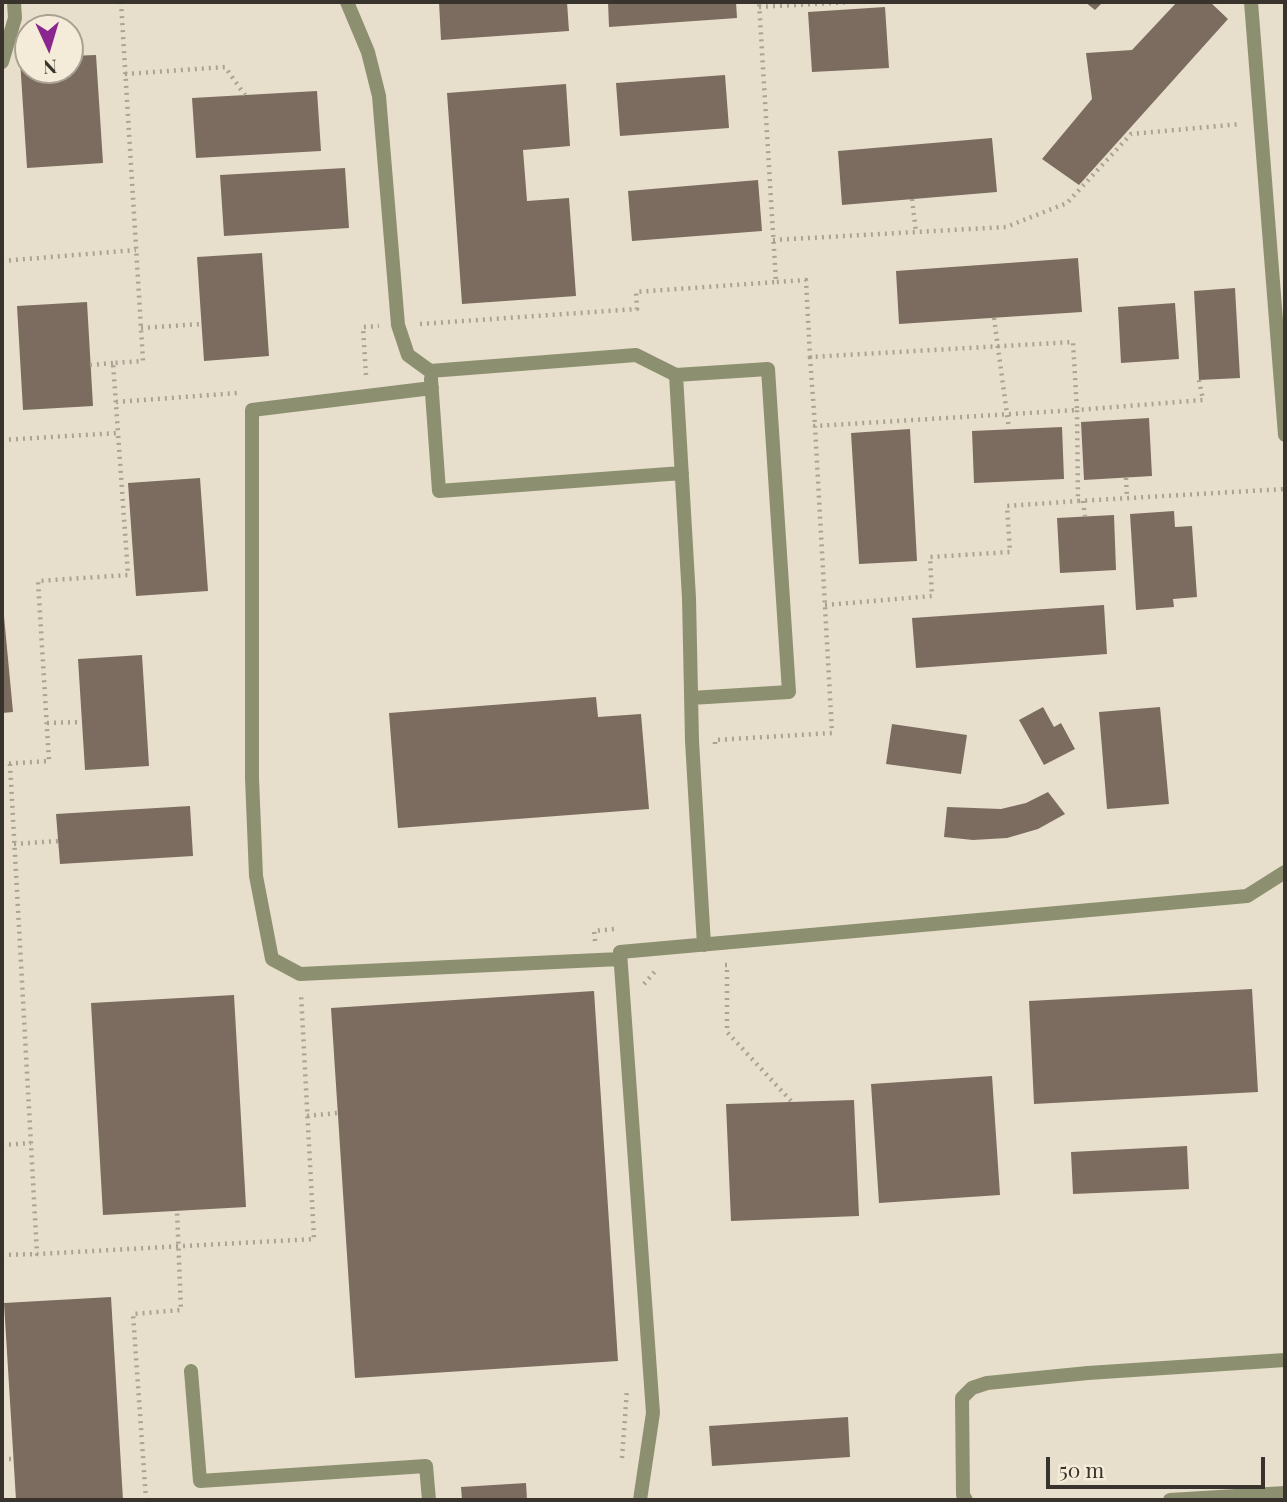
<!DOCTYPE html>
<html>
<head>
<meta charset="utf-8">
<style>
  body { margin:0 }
  #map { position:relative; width:1287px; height:1502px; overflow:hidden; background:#e7dfcb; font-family:"Playfair Display",serif }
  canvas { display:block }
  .frame { position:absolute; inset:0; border:4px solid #38342d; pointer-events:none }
  .north { position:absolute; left:14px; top:14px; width:70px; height:70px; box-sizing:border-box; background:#f4ecd8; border:2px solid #a9a294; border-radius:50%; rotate:176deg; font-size:19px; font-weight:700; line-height:28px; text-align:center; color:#38342d }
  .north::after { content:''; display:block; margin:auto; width:24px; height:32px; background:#8a278f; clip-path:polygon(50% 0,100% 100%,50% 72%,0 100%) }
  .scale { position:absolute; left:1046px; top:1457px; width:219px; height:32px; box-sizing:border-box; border:4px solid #38342d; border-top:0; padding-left:9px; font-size:21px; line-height:24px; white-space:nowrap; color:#38342d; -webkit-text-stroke:5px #f4ecd8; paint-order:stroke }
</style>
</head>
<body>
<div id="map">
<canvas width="1287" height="1502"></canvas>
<div class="frame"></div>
<div class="north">N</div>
<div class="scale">50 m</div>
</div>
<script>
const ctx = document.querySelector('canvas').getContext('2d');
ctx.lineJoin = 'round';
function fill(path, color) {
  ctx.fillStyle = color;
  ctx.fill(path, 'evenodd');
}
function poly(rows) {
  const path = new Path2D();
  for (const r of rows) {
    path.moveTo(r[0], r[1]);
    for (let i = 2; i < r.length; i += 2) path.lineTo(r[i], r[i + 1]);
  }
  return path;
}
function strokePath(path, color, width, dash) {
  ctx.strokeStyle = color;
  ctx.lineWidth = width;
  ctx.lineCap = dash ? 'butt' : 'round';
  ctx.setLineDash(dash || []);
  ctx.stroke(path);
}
const building = poly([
  [439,2,567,2,569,31,441,40],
  [608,2,736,2,737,18,609,27],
  [1085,2,1103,2,1095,10],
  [1177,2,1210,2,1228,19,1079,185,1042,159,1092,99,1086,53,1132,50],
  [885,7,889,68,812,72,808,12],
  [96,55,103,163,27,168,20,60,28,59,28,70,70,70,70,56],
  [725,75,729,128,620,136,616,83],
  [566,84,570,146,523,150,527,201,569,198,576,296,462,304,447,93],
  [317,91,321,151,196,158,192,98],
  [992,138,997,192,842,205,838,151],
  [345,168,349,228,224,236,220,175],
  [758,180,762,231,632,241,628,191],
  [262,253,269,356,204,361,197,257],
  [1078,258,1082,312,899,324,896,271],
  [1235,288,1240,378,1199,380,1194,291],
  [87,302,93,406,23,410,17,306],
  [1175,303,1179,359,1121,363,1118,307],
  [1149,418,1152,476,1084,480,1081,422],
  [1062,427,1064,479,974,483,972,431],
  [910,429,917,561,859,564,851,433],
  [200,478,208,591,136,596,128,483],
  [1174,511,1175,527,1192,526,1197,597,1173,599,1174,607,1136,610,1130,514],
  [1114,515,1116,570,1060,573,1057,518],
  [2,595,13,712,2,713],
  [1104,605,1107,654,916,668,912,618],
  [142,655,149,766,85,770,78,659],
  [596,697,598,717,641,714,649,809,398,828,389,713],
  [1043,707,1054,727,1061,723,1075,749,1044,765,1019,720],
  [1160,707,1169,804,1107,809,1099,712],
  [892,724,967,735,961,774,886,764],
  [1048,792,1065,814,1038,829,1007,838,973,840,944,837,947,807,1001,809,1026,803],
  [190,806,193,856,60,864,56,814],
  [1252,989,1258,1092,1034,1104,1029,1001],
  [594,991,618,1361,355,1378,331,1008],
  [234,995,246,1207,103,1215,91,1003],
  [992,1076,1000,1195,879,1203,871,1084],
  [854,1100,859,1216,731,1221,726,1104],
  [1187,1146,1189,1189,1073,1194,1071,1152],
  [111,1297,123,1500,16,1500,4,1303],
  [848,1417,850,1457,712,1466,709,1426],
  [526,1483,527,1500,462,1500,461,1487]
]);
const path = poly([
  [759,7,850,2],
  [125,74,225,67,245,95],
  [912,199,916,232],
  [773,240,1006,227,1067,203,1131,134,1241,124],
  [2,261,136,250],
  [994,318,1009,429],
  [420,324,637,309,636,292,776,282,759,2],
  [141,328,201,324],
  [810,357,815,426],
  [90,365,113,363],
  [366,375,363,327,379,326],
  [1199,380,1203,400,1077,410,1078,501,1285,489],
  [116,402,238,393],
  [2,440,118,433,113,363,143,361,121,2],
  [1126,478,1127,498],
  [1083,501,1085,517],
  [825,605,932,596,930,557,1010,552,1007,506,1078,501],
  [47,723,82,722],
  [715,744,715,740,832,733,815,426,1077,410,1073,342,810,357,806,280,776,282],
  [2,764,49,761,38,581,128,575,118,433],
  [10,764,37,1254,314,1239,301,994],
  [14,844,58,841],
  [595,941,594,931,614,929],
  [725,965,727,965,727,1032,792,1102],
  [644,984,657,969],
  [307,1116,337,1113],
  [2,1145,31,1143],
  [2,1255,37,1254],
  [2,1345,6,1345],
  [622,1458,627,1390],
  [2,1459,13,1459],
  [146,1500,133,1314,181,1310,177,1211]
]);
const lane = poly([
  [347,2,368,52,379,96,398,325,408,355,430,371,636,355,676,375,689,598,692,741,704,945],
  [1251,2,1285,435],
  [2,62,15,18,14,2],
  [676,375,768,369,789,692,691,698],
  [431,379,439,491,682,473],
  [432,388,252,410,252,778,256,876,272,959,300,974,620,959],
  [191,1371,200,1481,426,1466,429,1500],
  [640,1500,653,1413,620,952,1247,896,1285,872],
  [966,1500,963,1495,962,1398,972,1388,987,1383,1088,1373,1285,1360],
  [1170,1500,1285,1493]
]);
fill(building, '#7c6c5f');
strokePath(path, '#aaa394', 4.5, [2, 5]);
strokePath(lane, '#8d9070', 14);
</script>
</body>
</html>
